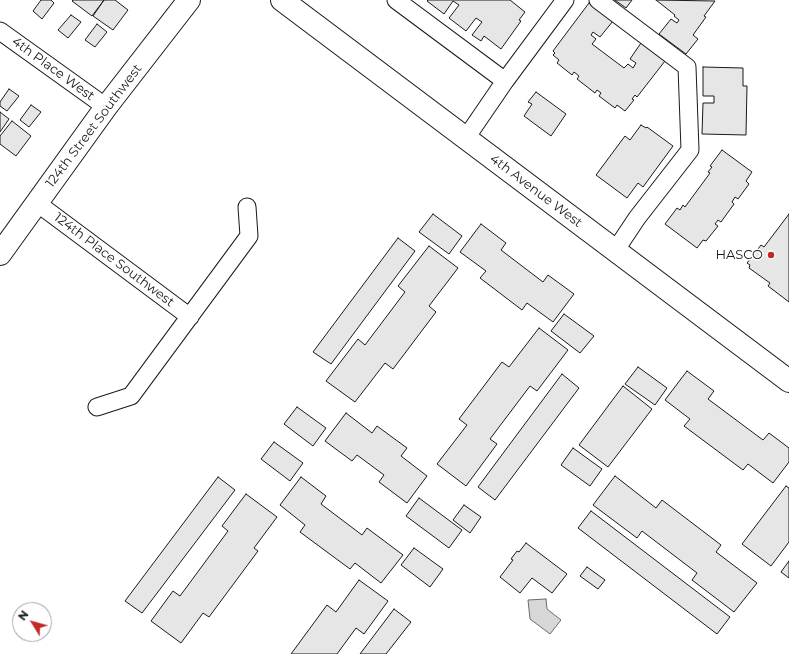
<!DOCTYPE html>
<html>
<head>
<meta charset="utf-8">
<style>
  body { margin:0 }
  #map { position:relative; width:789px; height:654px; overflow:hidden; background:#fff; font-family:Montserrat,sans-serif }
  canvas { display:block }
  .north { position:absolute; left:12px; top:602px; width:40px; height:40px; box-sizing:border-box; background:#fff; border:1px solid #a3a3a3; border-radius:50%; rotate:307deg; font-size:11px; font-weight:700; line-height:16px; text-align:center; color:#1a1a1a }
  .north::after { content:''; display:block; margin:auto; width:14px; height:18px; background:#c62828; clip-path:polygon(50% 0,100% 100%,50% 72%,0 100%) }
</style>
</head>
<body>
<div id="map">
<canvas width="789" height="654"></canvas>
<div class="north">N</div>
</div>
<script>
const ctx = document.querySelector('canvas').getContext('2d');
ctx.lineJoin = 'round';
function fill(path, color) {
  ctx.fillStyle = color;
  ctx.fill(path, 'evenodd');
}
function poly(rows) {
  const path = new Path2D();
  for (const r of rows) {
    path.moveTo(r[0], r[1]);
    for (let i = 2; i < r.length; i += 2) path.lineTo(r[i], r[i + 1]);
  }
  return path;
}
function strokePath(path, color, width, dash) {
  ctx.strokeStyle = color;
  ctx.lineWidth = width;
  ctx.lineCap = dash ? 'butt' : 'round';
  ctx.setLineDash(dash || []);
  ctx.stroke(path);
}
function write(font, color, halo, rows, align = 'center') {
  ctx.font = font + ' Montserrat,sans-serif';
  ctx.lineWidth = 3;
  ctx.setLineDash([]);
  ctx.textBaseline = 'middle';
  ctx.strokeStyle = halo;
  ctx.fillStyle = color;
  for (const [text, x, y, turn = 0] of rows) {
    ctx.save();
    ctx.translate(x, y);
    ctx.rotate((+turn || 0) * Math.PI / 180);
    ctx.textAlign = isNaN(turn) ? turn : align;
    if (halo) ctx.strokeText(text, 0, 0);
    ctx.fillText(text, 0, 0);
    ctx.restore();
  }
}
const water = poly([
  [546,599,547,609,561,620,550,634,530,619,528,600,546,599]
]);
const building = poly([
  [41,0,51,0,54,3,42,19,33,11,41,0],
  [73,0,104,0,92,16,72,1,73,0],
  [104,0,115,0,128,10,113,30,93,16,104,0],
  [428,0,510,0,525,12,519,20,521,21,501,49,484,36,481,41,472,35,482,22,476,18,466,31,449,18,459,5,453,1,444,14,427,1,428,0],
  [615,0,632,0,626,8,615,0],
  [656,0,715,1,704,16,706,17,693,35,698,39,686,54,659,34,671,19,677,23,679,20,674,16,675,15,656,0],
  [589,3,613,21,600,37,593,32,591,35,596,39,592,44,624,68,628,64,633,68,636,63,630,59,641,43,665,61,637,97,635,95,632,99,634,100,625,111,617,105,615,108,599,96,601,93,597,90,595,93,577,79,579,76,574,72,572,75,557,63,559,60,553,55,555,53,553,51,589,3],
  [71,15,81,22,68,38,58,30,71,15],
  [97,24,107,32,95,47,85,40,97,24],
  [703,67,743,68,743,86,747,86,746,135,702,134,703,103,714,103,714,96,703,96,703,67],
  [9,89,19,96,7,111,0,106,0,102,9,89],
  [536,92,566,114,551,136,524,116,532,104,528,102,536,92],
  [31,105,41,112,29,127,20,120,31,105],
  [0,112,9,119,0,132,0,112],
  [12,121,31,136,16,156,0,144,0,136,12,121],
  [641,125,646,128,647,127,673,146,643,187,638,183,627,198,596,175,625,136,630,140,641,125],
  [722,150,752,172,746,181,749,184,738,199,735,197,732,202,734,204,721,222,718,220,715,224,718,226,706,241,703,240,697,248,665,224,677,208,680,210,683,205,685,207,710,173,708,172,712,167,710,166,722,150],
  [433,214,462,236,449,254,419,232,433,214],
  [789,214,789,302,768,286,770,283,749,268,750,265,747,263,761,245,764,247,789,214],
  [481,224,506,243,501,250,543,282,548,275,574,294,553,322,527,303,522,310,480,278,486,271,460,252,481,224],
  [398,238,415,251,331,364,313,352,398,238],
  [429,246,458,268,429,306,436,312,393,369,385,363,355,402,326,381,358,339,365,345,405,292,398,286,429,246],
  [564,314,594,336,580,353,551,331,564,314],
  [539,328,568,350,537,391,530,386,490,439,497,444,466,486,437,464,467,425,459,419,502,362,509,367,539,328],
  [638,367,667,388,655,405,625,384,638,367],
  [687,371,714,391,708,399,763,440,769,433,789,448,789,462,773,483,748,464,743,470,684,426,690,419,665,400,687,371],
  [562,374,579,388,495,500,478,487,562,374],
  [623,386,652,409,608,467,579,445,623,386],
  [297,407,326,428,313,446,284,424,297,407],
  [346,413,372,433,377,426,407,448,401,456,427,476,407,503,379,482,384,475,357,455,352,461,325,441,346,413],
  [274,442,303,463,290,481,261,459,274,442],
  [573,448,602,469,590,486,561,465,573,448],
  [615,476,656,508,662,500,721,545,716,552,757,583,734,612,692,580,697,573,642,531,637,538,593,505,615,476],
  [218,477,235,490,142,613,125,601,218,477],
  [301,477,326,496,321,504,362,535,367,528,403,555,381,583,355,563,350,569,300,532,305,525,280,505,301,477],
  [786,486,789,488,789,542,771,566,742,544,786,486],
  [246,494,277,517,254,548,258,551,209,617,203,613,181,643,151,621,173,591,180,596,228,531,222,526,246,494],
  [419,498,462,530,449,548,406,516,419,498],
  [464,505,481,517,470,533,453,520,464,505],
  [591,511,730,617,717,634,578,528,591,511],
  [526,543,567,574,552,593,532,578,520,593,500,577,513,560,511,559,517,551,519,552,526,543],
  [414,548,443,569,430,587,401,565,414,548],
  [789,561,789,578,781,572,789,561],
  [587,567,605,580,598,589,580,576,587,567],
  [359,580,388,601,364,634,356,628,337,654,291,654,327,605,336,612,359,580],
  [394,609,411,622,386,654,360,654,394,609]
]);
const street = poly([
  [396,0,505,81,565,0],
  [598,0,687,67,690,150,637,218,615,251],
  [0,31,106,107],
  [466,138,505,81],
  [37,203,190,317],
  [97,407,131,396,249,236,247,207]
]);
const secondary = poly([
  [282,0,789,381],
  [0,254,106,107,189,0]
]);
const markers = [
  [771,255,4,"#c62828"]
];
const streetNames = [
  ["4th Place West",53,69,36],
  ["124th Street Southwest",94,126,-53],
  ["4th Avenue West",536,191,37],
  ["124th Place Southwest",114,260,37]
];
const poiNames = [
  ["HASCO",763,255]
];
fill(water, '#d7d7d7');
strokePath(water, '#6a6a6a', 1);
fill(building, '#e6e6e6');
strokePath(building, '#1a1a1a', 1);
strokePath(street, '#1a1a1a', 19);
strokePath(secondary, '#1a1a1a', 24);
strokePath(street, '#fff', 17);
strokePath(secondary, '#fff', 22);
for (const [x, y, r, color] of markers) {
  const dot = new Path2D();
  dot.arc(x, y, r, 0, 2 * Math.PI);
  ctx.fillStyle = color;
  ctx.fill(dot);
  strokePath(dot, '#fff', 1.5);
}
write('13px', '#1a1a1a', '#fff', streetNames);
write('13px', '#1a1a1a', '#fff', poiNames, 'right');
</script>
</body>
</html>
